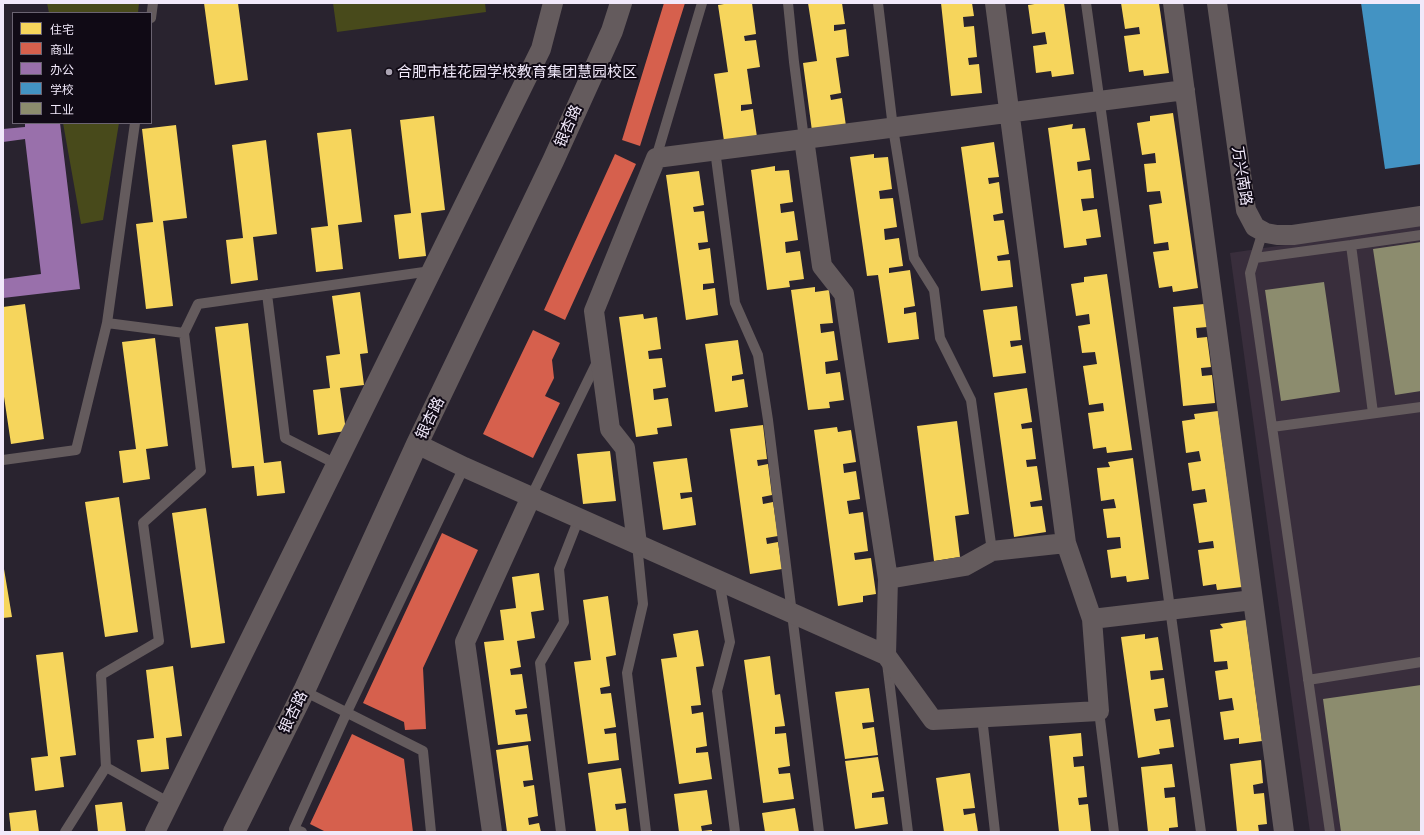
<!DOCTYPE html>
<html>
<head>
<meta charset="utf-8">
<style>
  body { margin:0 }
  #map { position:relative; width:1424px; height:835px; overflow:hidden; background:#29232f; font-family:"Exo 2","Noto Sans SC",sans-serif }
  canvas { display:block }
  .frame { position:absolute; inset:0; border:4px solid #f1e9fa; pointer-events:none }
  .legend { position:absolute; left:12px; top:12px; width:140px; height:112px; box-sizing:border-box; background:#100a15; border:1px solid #6a6371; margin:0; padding:5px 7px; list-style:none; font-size:12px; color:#f1e9fa }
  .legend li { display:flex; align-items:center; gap:8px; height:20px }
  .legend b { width:20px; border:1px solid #6a6371 }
</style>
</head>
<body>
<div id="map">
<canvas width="1424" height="835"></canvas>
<div class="frame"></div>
<ul class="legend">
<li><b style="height:11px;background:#f6d55c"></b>住宅</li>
<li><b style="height:11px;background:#d6604d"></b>商业</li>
<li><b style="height:11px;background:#9970ab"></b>办公</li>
<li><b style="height:11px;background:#4393c3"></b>学校</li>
<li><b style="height:11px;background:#8c8c6e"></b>工业</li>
</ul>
</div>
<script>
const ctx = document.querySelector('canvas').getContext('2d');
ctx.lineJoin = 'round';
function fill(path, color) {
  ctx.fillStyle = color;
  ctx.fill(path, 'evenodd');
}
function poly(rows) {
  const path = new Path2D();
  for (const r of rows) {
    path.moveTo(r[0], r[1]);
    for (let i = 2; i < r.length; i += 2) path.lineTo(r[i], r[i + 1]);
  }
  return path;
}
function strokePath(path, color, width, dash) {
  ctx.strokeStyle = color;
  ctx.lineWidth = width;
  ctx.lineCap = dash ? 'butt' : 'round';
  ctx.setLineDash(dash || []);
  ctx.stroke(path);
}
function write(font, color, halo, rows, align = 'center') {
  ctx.font = font + ' "Exo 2","Noto Sans SC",sans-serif';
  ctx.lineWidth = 4;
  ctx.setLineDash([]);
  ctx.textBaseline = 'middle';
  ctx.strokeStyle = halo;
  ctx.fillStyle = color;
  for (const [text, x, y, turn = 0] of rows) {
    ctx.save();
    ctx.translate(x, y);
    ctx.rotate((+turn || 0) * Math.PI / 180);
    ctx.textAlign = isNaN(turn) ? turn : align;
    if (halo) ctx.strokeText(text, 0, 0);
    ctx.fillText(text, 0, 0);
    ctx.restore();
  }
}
const industrial = poly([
  [1421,225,1421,832,1310,832,1230,253]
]);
const green = poly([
  [47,3,139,3,138,13,49,13],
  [333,3,485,3,486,12,337,32],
  [63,123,119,123,103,220,81,224]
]);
const homes = poly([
  [204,3,238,3,248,80,215,85],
  [730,3,752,3,756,34,744,36,745,41,756,40,760,67,747,69,752,104,741,105,741,111,753,109,757,137,724,141,714,74,728,72,718,5],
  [808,3,842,3,845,24,834,25,834,31,846,29,849,56,836,58,841,93,830,95,831,100,842,98,846,126,812,131,803,63,817,61],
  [941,3,972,3,974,16,963,17,964,27,974,26,977,57,968,58,969,65,979,64,982,93,951,96],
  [1041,3,1064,3,1074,74,1052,77,1051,71,1036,73,1033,46,1047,44,1045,32,1032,34,1028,5],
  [1121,3,1159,3,1169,73,1144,76,1143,70,1129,72,1124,36,1140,34,1139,27,1125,29],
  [1173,113,1198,288,1173,292,1172,286,1159,288,1153,252,1169,250,1168,242,1154,244,1149,205,1162,203,1160,191,1147,192,1144,164,1156,163,1155,153,1142,155,1137,123,1150,121,1150,116],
  [434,116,445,210,421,213,426,256,399,259,394,215,411,213,400,120],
  [1073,124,1072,129,1085,128,1090,160,1077,162,1078,171,1091,169,1094,198,1081,199,1083,211,1097,209,1101,237,1086,239,1087,245,1064,248,1048,128],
  [176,125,187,218,163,221,173,306,146,309,136,224,153,222,142,129],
  [351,129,362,222,338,225,343,269,316,272,311,228,328,226,317,133],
  [266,140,277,234,253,237,258,280,231,284,226,240,243,238,232,145],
  [994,142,999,177,988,178,989,184,999,182,1003,213,993,215,994,221,1004,220,1009,254,997,256,998,261,1010,260,1013,287,981,291,961,147],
  [874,154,874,158,888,157,892,189,879,191,880,199,893,198,897,227,884,229,885,240,899,238,903,266,889,268,889,273,910,270,915,306,904,308,904,314,916,312,919,339,888,343,878,275,867,276,850,157],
  [775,166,775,171,789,170,793,202,780,204,781,213,794,211,798,240,785,242,786,253,800,251,804,279,789,281,790,287,767,290,751,170],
  [699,171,704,205,693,207,694,212,704,211,708,242,698,243,699,250,710,248,714,283,703,284,703,290,715,288,718,315,686,320,666,175],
  [1107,274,1132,450,1107,453,1106,447,1093,449,1088,413,1104,411,1103,403,1089,405,1083,366,1097,364,1095,352,1082,353,1078,326,1090,324,1089,314,1076,316,1071,284,1084,282,1084,277],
  [815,287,815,292,829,290,833,323,820,324,821,333,834,331,838,360,825,362,826,374,840,372,844,400,829,402,830,408,808,410,791,290],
  [360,292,368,353,360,354,364,385,340,388,346,431,318,435,313,390,330,388,326,356,340,354,332,296],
  [25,304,44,439,11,444,3,390,3,307],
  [1204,304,1207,327,1196,328,1197,338,1207,337,1211,367,1201,368,1202,376,1212,375,1215,403,1183,406,1173,307],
  [1017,306,1021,340,1010,341,1011,347,1022,345,1026,373,993,377,983,310],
  [643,314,644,319,657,317,661,349,648,351,649,359,662,358,666,387,653,389,654,400,668,398,672,426,657,428,658,434,636,437,619,317],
  [248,323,264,463,281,461,285,493,257,496,254,466,232,468,215,327],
  [155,338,168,446,146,449,150,479,123,483,119,451,136,449,122,342],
  [738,340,743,374,732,376,732,381,744,379,748,407,715,412,705,344],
  [1027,388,1032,422,1021,424,1022,429,1032,428,1036,459,1026,460,1027,467,1037,466,1042,500,1030,502,1031,507,1042,506,1046,532,1014,537,994,393],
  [1218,411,1242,587,1217,590,1216,584,1203,586,1198,550,1214,548,1213,541,1199,543,1193,504,1207,502,1205,489,1192,491,1188,463,1201,461,1199,451,1186,453,1182,421,1195,419,1194,414],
  [957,421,969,514,955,516,960,557,934,561,917,426],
  [763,425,767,459,757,460,758,466,768,464,772,495,762,497,763,504,773,502,778,536,766,538,767,544,778,542,782,569,750,574,730,429],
  [837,427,838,432,851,430,856,462,843,464,844,473,856,471,860,499,847,501,849,514,863,512,868,551,854,553,855,560,871,558,876,594,863,596,863,602,838,606,814,430],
  [610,451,616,501,583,504,577,454],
  [687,458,692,492,680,493,681,499,692,497,696,525,663,530,653,462],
  [1133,458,1149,579,1127,582,1126,576,1111,578,1107,550,1121,548,1120,537,1107,538,1103,509,1116,508,1114,499,1101,501,1097,468,1110,467,1108,462],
  [119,497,138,632,105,637,85,502],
  [206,508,225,643,191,648,172,513],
  [3,563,12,617,3,618],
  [539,573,544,610,531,612,535,638,517,641,521,667,510,669,511,675,522,674,527,708,515,710,516,715,527,714,531,741,498,745,484,642,504,640,500,610,516,608,512,577],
  [608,596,616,655,606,657,610,686,600,688,601,694,611,693,616,727,604,729,605,734,616,733,619,760,588,764,574,662,591,660,583,600],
  [1246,620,1262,741,1239,744,1239,738,1224,740,1220,712,1234,710,1232,698,1219,700,1215,671,1228,669,1227,661,1214,662,1210,630,1223,628,1220,624],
  [698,630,704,666,696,667,701,705,691,706,692,714,703,712,707,746,696,748,696,753,708,752,712,779,679,784,661,659,677,657,673,634],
  [1145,634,1145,639,1158,637,1163,670,1150,671,1151,680,1164,678,1168,707,1154,709,1156,721,1170,719,1174,747,1159,749,1160,754,1138,758,1121,637],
  [63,652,76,755,60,757,64,787,35,791,31,758,48,756,36,655],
  [770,656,775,695,780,694,785,726,775,727,775,734,786,733,790,766,778,768,779,774,790,773,794,799,763,803,744,660],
  [173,666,182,736,166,738,169,769,141,772,137,740,154,738,146,670],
  [869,688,874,722,862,723,863,729,874,727,878,755,845,759,835,692],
  [1081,733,1083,756,1073,757,1074,767,1084,766,1087,797,1078,798,1079,805,1088,804,1091,832,1059,832,1049,736],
  [528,745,533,780,523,781,524,787,534,785,538,816,528,818,529,825,539,823,541,832,507,832,496,750],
  [878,757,884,791,872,793,872,798,884,797,888,824,855,829,845,761],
  [1261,760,1263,783,1253,785,1254,794,1264,793,1267,824,1258,825,1259,832,1237,832,1230,764],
  [1172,764,1175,787,1164,788,1165,798,1175,797,1178,827,1169,828,1169,832,1148,832,1141,767],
  [621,768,626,803,615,804,616,810,626,808,629,832,596,832,588,773],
  [970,773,975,808,963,809,964,815,975,813,978,832,944,832,936,778],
  [707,790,712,824,701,826,702,831,712,830,712,832,679,832,674,794],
  [122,802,126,832,98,832,95,805],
  [795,808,799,832,765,832,762,813],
  [36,810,39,832,11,832,9,813]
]);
const shops = poly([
  [664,3,685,3,640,146,622,140],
  [615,154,636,164,565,320,544,310],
  [533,330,560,343,552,360,554,378,545,396,560,403,533,458,483,434],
  [442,533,478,550,423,668,426,729,405,730,404,722,363,703],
  [352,734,404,759,413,832,326,832,310,824]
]);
const offices = poly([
  [25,123,60,123,80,289,3,298,3,279,41,274,25,139,3,142,3,129,25,127]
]);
const schools = poly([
  [1361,3,1421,3,1421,164,1385,169]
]);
const industry = poly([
  [1421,242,1421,391,1395,395,1373,249],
  [1324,282,1340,392,1281,401,1265,290],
  [1421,685,1421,832,1341,832,1323,699]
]);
const service = poly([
  [788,3,794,62,804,139],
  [878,3,893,128,914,258,934,290,940,338,971,400,992,551],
  [1086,3,1201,832],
  [151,18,153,3],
  [715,150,735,303,758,355,768,420,819,832],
  [656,158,702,3],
  [1263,231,1250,273,1330,832],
  [1351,245,1421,235],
  [1255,258,1351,245,1373,413],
  [267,294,285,438,336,464],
  [107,323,184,333],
  [1272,427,1421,407],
  [3,460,76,450,107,323,135,123],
  [531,497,598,360],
  [637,544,643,604,627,673,646,832],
  [719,580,730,642,717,691,735,832],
  [887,663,908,832],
  [1308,680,1421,662],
  [304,691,423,751,431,832],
  [1099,711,1114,832],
  [982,717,995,832],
  [106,767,170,803],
  [65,832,106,767,101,675,159,641,143,523,201,471,184,333,198,304,431,271],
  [302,832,294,829,347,712,464,467],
  [561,832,540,663,564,622,559,569,579,518]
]);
const minor = poly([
  [995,3,1066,543],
  [1217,3,1246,210,1255,227,1266,233,1277,235,1293,235,1421,216],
  [804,139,822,266,844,294,888,579,886,655],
  [417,444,464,467,886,655,933,720,1099,711,1092,619,1253,600,1173,3],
  [637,544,625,448,610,429,594,311,656,158,1185,90],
  [888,579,965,566,992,551,1066,543,1092,619],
  [1253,600,1284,832],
  [155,832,541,49,553,3],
  [492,832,465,642,531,497]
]);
const tertiary = poly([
  [234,832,304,691,417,444,553,161,612,31,621,3]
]);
const markers = [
  [389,72,4,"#aba4b3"]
];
const poiNames = [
  ["合肥市桂花园学校教育集团慧园校区",397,72]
];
const streetNames = [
  ["银杏路",568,126,-66],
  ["万兴南路",1242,176,81],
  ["银杏路",430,418,-64],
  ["银杏路",293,712,-64]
];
fill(industrial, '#392e3c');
fill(green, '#484a1b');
fill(homes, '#f6d55c');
fill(shops, '#d6604d');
fill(offices, '#9970ab');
fill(schools, '#4393c3');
fill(industry, '#8c8c6e');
strokePath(service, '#645b5d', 10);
strokePath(minor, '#645b5d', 20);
strokePath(tertiary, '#645b5d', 22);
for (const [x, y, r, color] of markers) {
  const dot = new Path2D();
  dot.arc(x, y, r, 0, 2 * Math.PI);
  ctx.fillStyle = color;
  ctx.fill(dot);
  strokePath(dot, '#100a15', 1.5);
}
write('15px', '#f1e9fa', '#100a15', poiNames, 'left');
write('15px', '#f1e9fa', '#100a15', streetNames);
</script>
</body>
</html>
